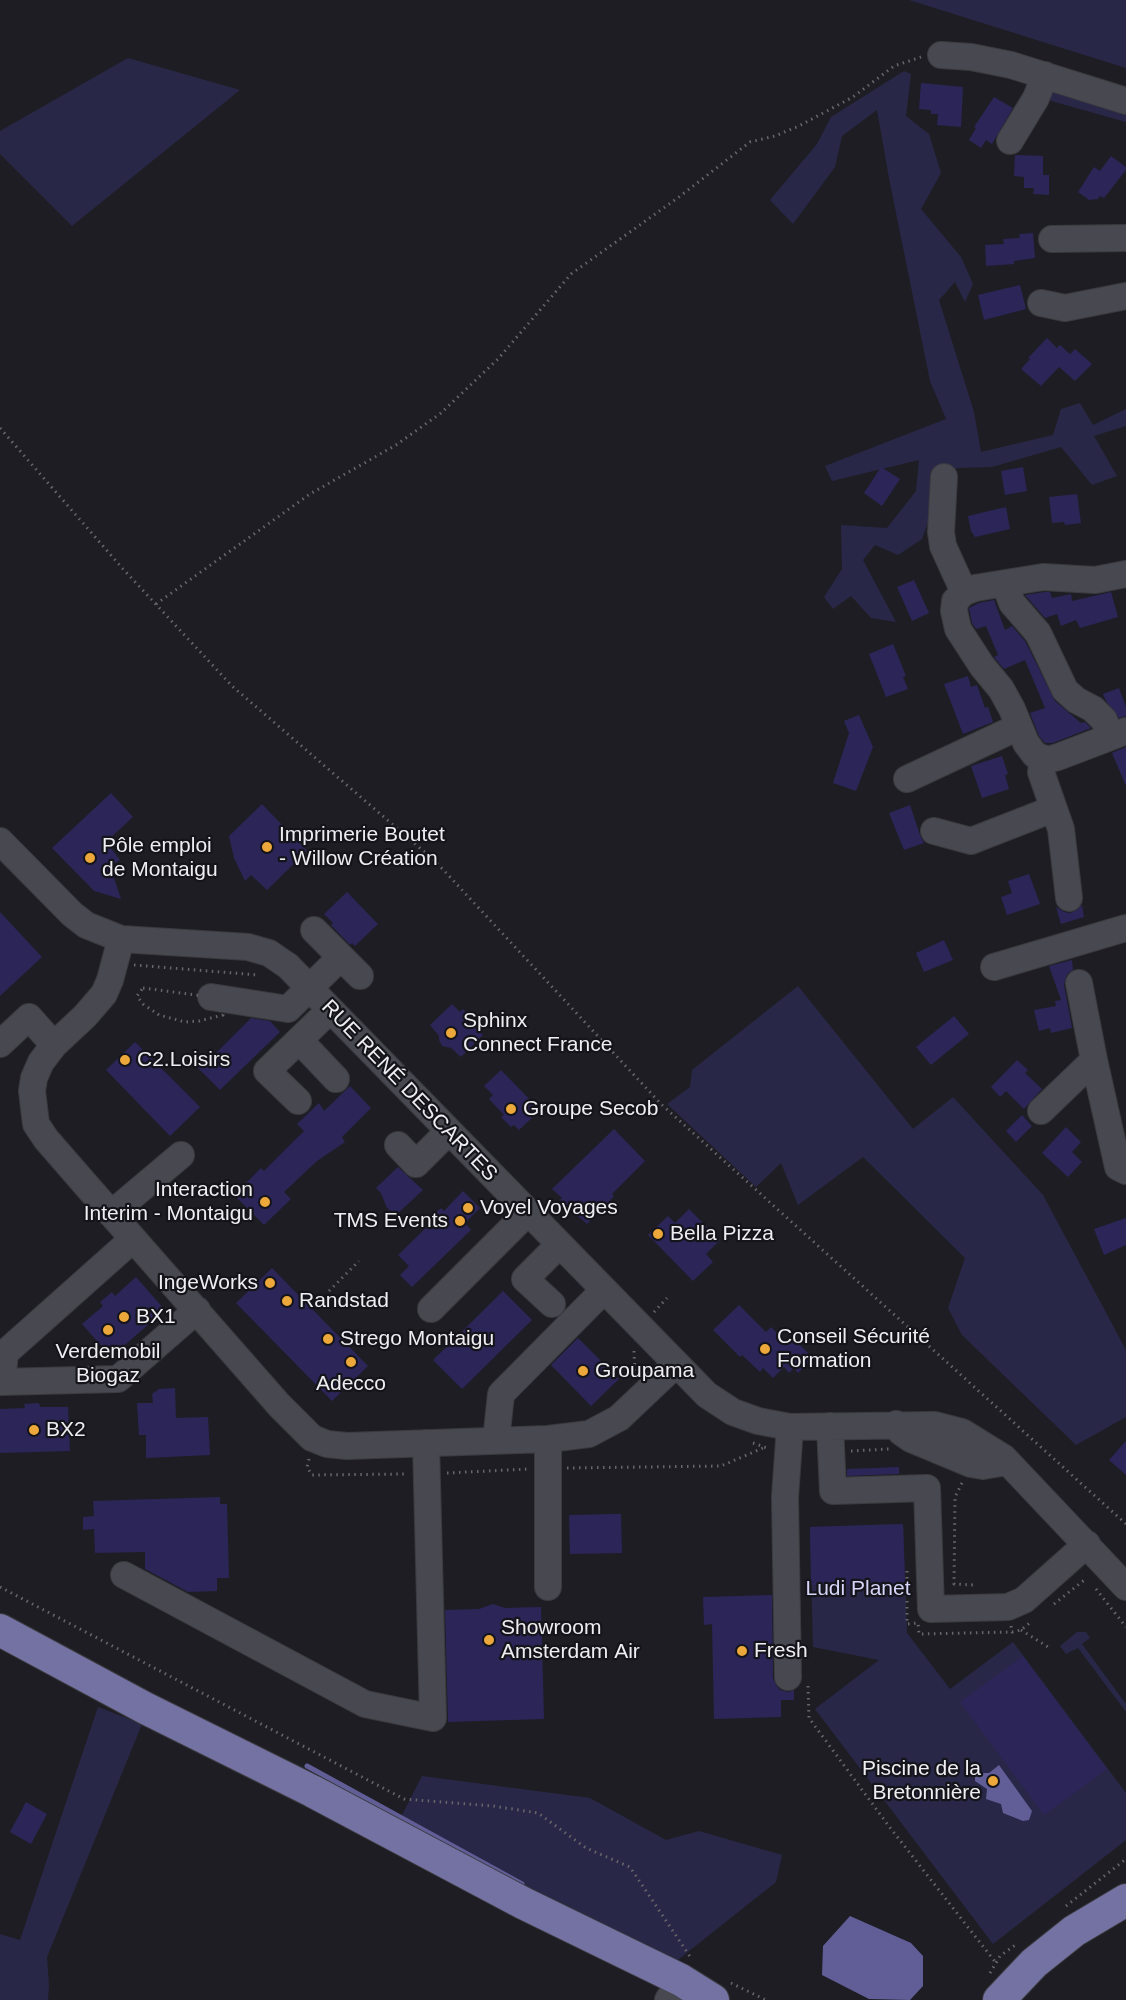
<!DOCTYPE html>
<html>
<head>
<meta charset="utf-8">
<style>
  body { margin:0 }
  canvas { display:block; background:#1d1d23 }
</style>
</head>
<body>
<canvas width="1126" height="2000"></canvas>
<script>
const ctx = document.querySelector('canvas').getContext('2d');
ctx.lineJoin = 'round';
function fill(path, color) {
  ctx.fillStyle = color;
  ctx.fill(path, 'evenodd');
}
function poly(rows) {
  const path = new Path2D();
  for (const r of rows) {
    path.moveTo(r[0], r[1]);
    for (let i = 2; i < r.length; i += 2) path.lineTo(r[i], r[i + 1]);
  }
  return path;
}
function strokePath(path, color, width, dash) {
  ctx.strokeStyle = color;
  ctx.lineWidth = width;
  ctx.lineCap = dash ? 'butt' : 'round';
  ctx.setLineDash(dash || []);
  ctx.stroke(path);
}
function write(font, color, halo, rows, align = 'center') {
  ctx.font = font + ' Helvetica,sans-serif';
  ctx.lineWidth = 4.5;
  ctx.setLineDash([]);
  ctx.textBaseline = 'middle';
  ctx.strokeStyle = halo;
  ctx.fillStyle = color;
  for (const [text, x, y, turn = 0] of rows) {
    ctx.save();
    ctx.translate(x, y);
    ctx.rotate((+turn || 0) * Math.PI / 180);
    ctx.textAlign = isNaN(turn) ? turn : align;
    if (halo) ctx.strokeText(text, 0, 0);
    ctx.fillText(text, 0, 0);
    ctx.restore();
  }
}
const green = poly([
  [909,0,1126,0,1126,68],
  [128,58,240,90,72,226,0,154,0,131],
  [904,71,911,74,906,116,929,134,941,173,921,209,961,257,973,284,965,302,955,282,939,300,974,412,981,452,1053,435,1061,409,1080,403,1093,425,1126,409,1126,426,1094,436,1117,476,1092,485,1061,447,992,467,957,468,941,487,922,539,898,555,875,545,863,560,896,622,871,618,851,596,833,609,824,597,842,569,841,525,887,528,916,491,919,460,832,481,825,466,946,419,930,381,889,178,877,110,842,136,835,167,793,224,770,200,817,144,831,117],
  [1053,86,1126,108,1126,122,1048,100],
  [798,986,913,1129,953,1097,1043,1195,1126,1350,1126,1417,1076,1445,962,1335,948,1308,965,1258,863,1157,798,1205,781,1163,756,1187,667,1104,690,1087,692,1070],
  [903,1524,907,1633,950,1689,1013,1642,1126,1793,1126,1840,993,1944,815,1709,879,1660,813,1647,810,1527],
  [1077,1632,1086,1632,1090,1638,1082,1644,1126,1704,1126,1712,1078,1648,1066,1654,1060,1646],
  [98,1707,142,1724,47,1957,49,1985,48,2000,0,2000,0,1934,20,1940],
  [422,1776,590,1798,666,1840,699,1831,782,1855,776,1882,669,1967,399,1821]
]);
const water = poly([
  [999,1765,1032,1811,1029,1820,1023,1821,1003,1813,1001,1804,986,1799,987,1789,975,1781,975,1777,978,1773,989,1773],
  [850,1916,911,1943,923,1956,923,1986,910,2000,869,1999,822,1975,823,1946]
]);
const stream = poly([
  [307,1766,522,1884]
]);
const building = poly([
  [921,83,963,87,961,127,937,125,938,114,931,114,931,110,919,109],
  [994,97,1013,108,992,144,986,140,981,148,969,140,976,128,974,127],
  [1015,155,1043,156,1043,175,1049,175,1049,195,1033,194,1034,188,1024,188,1024,177,1014,176],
  [1111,156,1126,167,1126,170,1104,198,1100,196,1098,199,1089,200,1078,192,1094,167,1100,171],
  [1033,233,1035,258,1014,261,1014,264,986,266,985,245,1004,244,1003,239,1020,238,1019,234],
  [1020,285,1026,309,984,320,978,295],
  [1047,338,1057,348,1060,345,1070,354,1075,349,1092,364,1075,381,1059,367,1041,386,1021,369,1030,359,1028,358],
  [881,467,900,479,882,506,864,493],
  [1023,467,1027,491,1005,495,1001,471],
  [1077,494,1081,523,1065,525,1064,522,1052,523,1049,497],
  [1006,507,1010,529,975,537,971,531,968,516],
  [914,580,929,613,912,621,897,587],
  [1044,592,1050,592,1052,598,1071,594,1072,601,1111,592,1118,617,1080,628,1076,620,1061,626,1057,614,1045,618,1025,595],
  [994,600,1005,630,1012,626,1025,641,1055,701,1081,723,1085,722,1091,728,1053,743,1045,743,1039,736,1030,713,1045,708,1025,660,1004,669,994,657,998,655,986,626,976,629,972,623,969,608,979,603],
  [893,644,906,676,903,677,908,689,886,697,869,654],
  [968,676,971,687,977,685,985,708,988,707,993,722,963,734,944,684],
  [1119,688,1126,707,1126,716,1119,718,1106,701,1103,694],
  [859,715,873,747,856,791,833,783,849,733,844,721],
  [1126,747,1126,786,1112,753],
  [1002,756,1008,774,1005,775,1009,789,982,798,971,766],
  [111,793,133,817,106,842,120,860,110,866,121,899,94,891,52,848],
  [262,804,307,851,267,890,251,875,245,881,234,858,229,836],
  [910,805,920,835,924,843,904,850,889,813],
  [1029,874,1040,904,1007,915,1001,897,1012,893,1008,881],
  [347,892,378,924,355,946,352,943,350,945,331,925,333,923,324,914],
  [1082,905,1084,917,1061,924,1056,907,1064,912,1070,913,1077,910],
  [0,912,42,957,0,996],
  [944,940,953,960,924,972,916,953],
  [1072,960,1073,970,1067,974,1064,985,1072,1028,1051,1033,1050,1028,1039,1031,1034,1010,1056,1006,1055,1001,1061,1000,1049,966],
  [452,1004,460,1012,463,1009,478,1024,475,1027,483,1035,461,1057,451,1048,442,1046,439,1040,439,1036,430,1025],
  [954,1016,969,1034,931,1065,916,1047],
  [251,1018,270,1021,280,1032,220,1090,197,1067,213,1052,215,1054],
  [135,1042,200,1107,170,1136,106,1070],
  [1017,1060,1028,1070,1025,1073,1042,1089,1024,1109,1006,1091,1000,1097,991,1087],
  [501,1070,540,1110,519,1130,514,1125,511,1127,501,1117,504,1115,489,1099,493,1095,484,1086],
  [350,1086,371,1108,342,1137,345,1142,317,1161,284,1192,291,1199,264,1225,234,1195,261,1168,264,1171,304,1131,297,1124,319,1103,324,1111],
  [1022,1115,1032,1126,1016,1142,1006,1131],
  [1066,1127,1081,1142,1072,1152,1082,1162,1068,1177,1042,1153],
  [614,1129,645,1161,612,1194,614,1196,609,1202,587,1224,560,1200,562,1198,552,1189],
  [398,1167,423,1190,394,1217,386,1206,381,1193,376,1188],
  [463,1191,480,1208,465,1223,471,1230,412,1287,400,1275,409,1266,398,1255,434,1220,431,1217,441,1208,444,1211],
  [689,1209,720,1240,706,1254,713,1262,693,1281,648,1235,668,1216,675,1223],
  [1126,1218,1126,1245,1104,1255,1094,1229],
  [272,1268,368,1366,332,1401,236,1303],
  [136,1277,165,1310,111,1357,82,1324,103,1306,100,1302,112,1292,115,1296],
  [503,1291,532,1320,462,1389,433,1360],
  [739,1305,766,1332,771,1327,788,1344,794,1339,813,1358,798,1373,794,1368,789,1373,784,1367,773,1378,763,1368,760,1372,742,1355,740,1357,713,1330],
  [578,1338,619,1379,591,1406,551,1365],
  [175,1388,176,1418,208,1417,210,1455,146,1458,146,1435,139,1435,137,1403,153,1403,152,1394,159,1389],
  [39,1403,40,1407,68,1407,70,1451,0,1453,0,1409,25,1408,24,1404],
  [1126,1441,1126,1475,1109,1460],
  [899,1467,899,1474,847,1476,847,1469],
  [220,1497,220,1504,227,1504,229,1578,217,1578,217,1591,188,1592,145,1569,145,1552,95,1553,94,1529,83,1530,83,1517,94,1516,93,1501],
  [614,1514,621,1514,622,1553,570,1554,569,1515],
  [903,1524,905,1583,811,1585,810,1527],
  [772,1595,773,1678,776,1685,780,1690,788,1692,794,1690,794,1700,781,1700,781,1717,714,1719,712,1624,704,1625,703,1597],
  [493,1604,505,1608,541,1607,544,1719,448,1722,445,1610,479,1609],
  [1023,1656,1107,1769,1044,1815,960,1702],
  [26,1802,47,1814,31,1844,10,1832]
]);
const path = poly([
  [0,428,123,569,232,686,436,862,661,1104,1126,1524],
  [156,604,310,494,396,445,441,413,498,359,571,274,679,197,750,142,775,136,799,126,853,97,894,66,921,57],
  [134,965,258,975],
  [143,988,211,997,223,1015,199,1021,185,1022,159,1015,143,1004,137,996,143,988],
  [329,1291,359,1261],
  [654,1312,667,1298],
  [634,1351,635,1375],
  [753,1443,767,1448],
  [851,1451,889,1449],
  [309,1459,307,1467,312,1475,408,1474],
  [567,1468,721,1466,763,1448],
  [447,1473,528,1469],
  [962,1483,955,1497,954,1584,974,1585],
  [907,1571,907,1624,918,1623,919,1634,1012,1632],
  [0,1587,404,1799,493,1806,538,1813,586,1848,630,1867,691,1958],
  [1096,1589,1126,1627],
  [1054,1604,1087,1578],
  [1011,1626,1012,1632,1021,1630,1032,1621],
  [1021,1630,1048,1647],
  [808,1686,809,1718,888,1825,996,1963],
  [1066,1906,1126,1859],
  [990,1973,1000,1956,1018,1943],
  [731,1983,766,2000]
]);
const minor = poly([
  [941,55,971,57,1011,65,1126,101],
  [1010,141,1036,98,1045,75],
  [1052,239,1126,238],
  [1041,303,1065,308,1126,296],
  [944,477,941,532,943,546,964,592],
  [1126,574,1095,580,1043,577,975,588,964,592,955,601,954,611,958,629,982,666,1001,689,1012,709,1026,743,1035,755,1047,760,1058,757,1126,731],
  [1005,584,1012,603,1038,633,1065,690,1076,700,1093,709,1104,720,1111,736],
  [1043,758,1041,772,1061,829,1069,898],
  [907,779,1018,727],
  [934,831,971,841,1053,809],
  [0,841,72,914,86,925,121,939,248,947,269,953,288,966,707,1395,733,1412,758,1421,790,1427,935,1425,962,1432,1004,1458,1126,1587],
  [314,930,360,976],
  [121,939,110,980,104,994,85,1016,54,1045,41,1062,34,1078,32,1091,36,1124,46,1139,79,1177,279,1405,312,1438,327,1444,347,1446,548,1439,589,1434,619,1418,675,1365],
  [994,967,1126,928],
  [1079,983,1094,1060,1118,1167,1126,1171],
  [211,997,288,1009,341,957],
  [299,1040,336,1079],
  [0,1044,29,1017,54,1045],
  [298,1101,267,1071,330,1010],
  [1041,1111,1094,1060],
  [398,1145,416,1164,449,1131],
  [111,1214,181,1155],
  [552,1304,525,1279,559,1245],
  [431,1309,528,1212],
  [0,1382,118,1379,197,1310],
  [2,1382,5,1353,133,1239],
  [896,1424,901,1432,911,1439,971,1464,983,1466,1007,1462],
  [830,1426,833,1491,927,1488,931,1609,1008,1607,1024,1600,1087,1544],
  [496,1441,501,1394,604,1290],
  [124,1575,365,1704,433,1718,426,1443],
  [548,1587,548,1439],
  [788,1677,785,1497,790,1427],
  [668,2000,681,1980]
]);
const major = poly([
  [0,1630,145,1708,312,1791,523,1903,681,1980,713,2000],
  [999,2000,1034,1963,1074,1931,1126,1900]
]);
const markers = [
  [267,847,6,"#eda83b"],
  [90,858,6,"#eda83b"],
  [451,1033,6,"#eda83b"],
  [125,1060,6,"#eda83b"],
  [511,1109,6,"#eda83b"],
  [265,1202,6,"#eda83b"],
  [468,1208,6,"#eda83b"],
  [460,1221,6,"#eda83b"],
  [658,1234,6,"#eda83b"],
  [270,1283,6,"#eda83b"],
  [287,1301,6,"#eda83b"],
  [124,1317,6,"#eda83b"],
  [108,1330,6,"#eda83b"],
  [328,1339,6,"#eda83b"],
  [765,1349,6,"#eda83b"],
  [351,1362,6,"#eda83b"],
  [583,1371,6,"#eda83b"],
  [34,1430,6,"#eda83b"],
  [489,1640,6,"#eda83b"],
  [742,1651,6,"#eda83b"],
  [993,1781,6,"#eda83b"]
];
const poiNames = [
  ["Imprimerie Boutet",279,835],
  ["- Willow Création",279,859],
  ["Pôle emploi",102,846],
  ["de Montaigu",102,870],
  ["Sphinx",463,1021],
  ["Connect France",463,1045],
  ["C2.Loisirs",137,1060],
  ["Groupe Secob",523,1109],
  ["Interaction",253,1190,"right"],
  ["Interim - Montaigu",253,1214,"right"],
  ["Voyel Voyages",480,1208],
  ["TMS Events",448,1221,"right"],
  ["Bella Pizza",670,1234],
  ["IngeWorks",258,1283,"right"],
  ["Randstad",299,1301],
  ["BX1",136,1317],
  ["Conseil Sécurité",777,1337],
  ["Formation",777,1361],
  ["Strego Montaigu",340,1339],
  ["Verdemobil",108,1352,"center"],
  ["Biogaz",108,1376,"center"],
  ["Groupama",595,1371],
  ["Adecco",351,1384,"center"],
  ["BX2",46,1430],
  ["Showroom",501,1628],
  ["Amsterdam Air",501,1652],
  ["Fresh",754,1651],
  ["Piscine de la",981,1769,"right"],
  ["Bretonnière",981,1793,"right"]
];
const streetNames = [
  ["RUE RENÉ DESCARTES",409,1091,46]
];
const parkNames = [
  ["Ludi Planet",858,1589]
];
fill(green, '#292747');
fill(water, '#615e97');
strokePath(stream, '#615e97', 5);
fill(building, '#2b2558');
strokePath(minor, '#3a3a3f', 28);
strokePath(major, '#3a3a3f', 34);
strokePath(path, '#66666b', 3, [1.5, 4.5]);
strokePath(minor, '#484850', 26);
strokePath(major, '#7472a3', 32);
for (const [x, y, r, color] of markers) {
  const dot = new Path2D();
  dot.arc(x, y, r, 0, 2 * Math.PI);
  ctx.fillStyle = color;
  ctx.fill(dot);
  strokePath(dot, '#14141a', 2);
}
write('21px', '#eeeef2', '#14141a', poiNames, 'left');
write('21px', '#eeeef2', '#14141a', streetNames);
write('21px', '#d5d5f8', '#14141a', parkNames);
</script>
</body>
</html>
